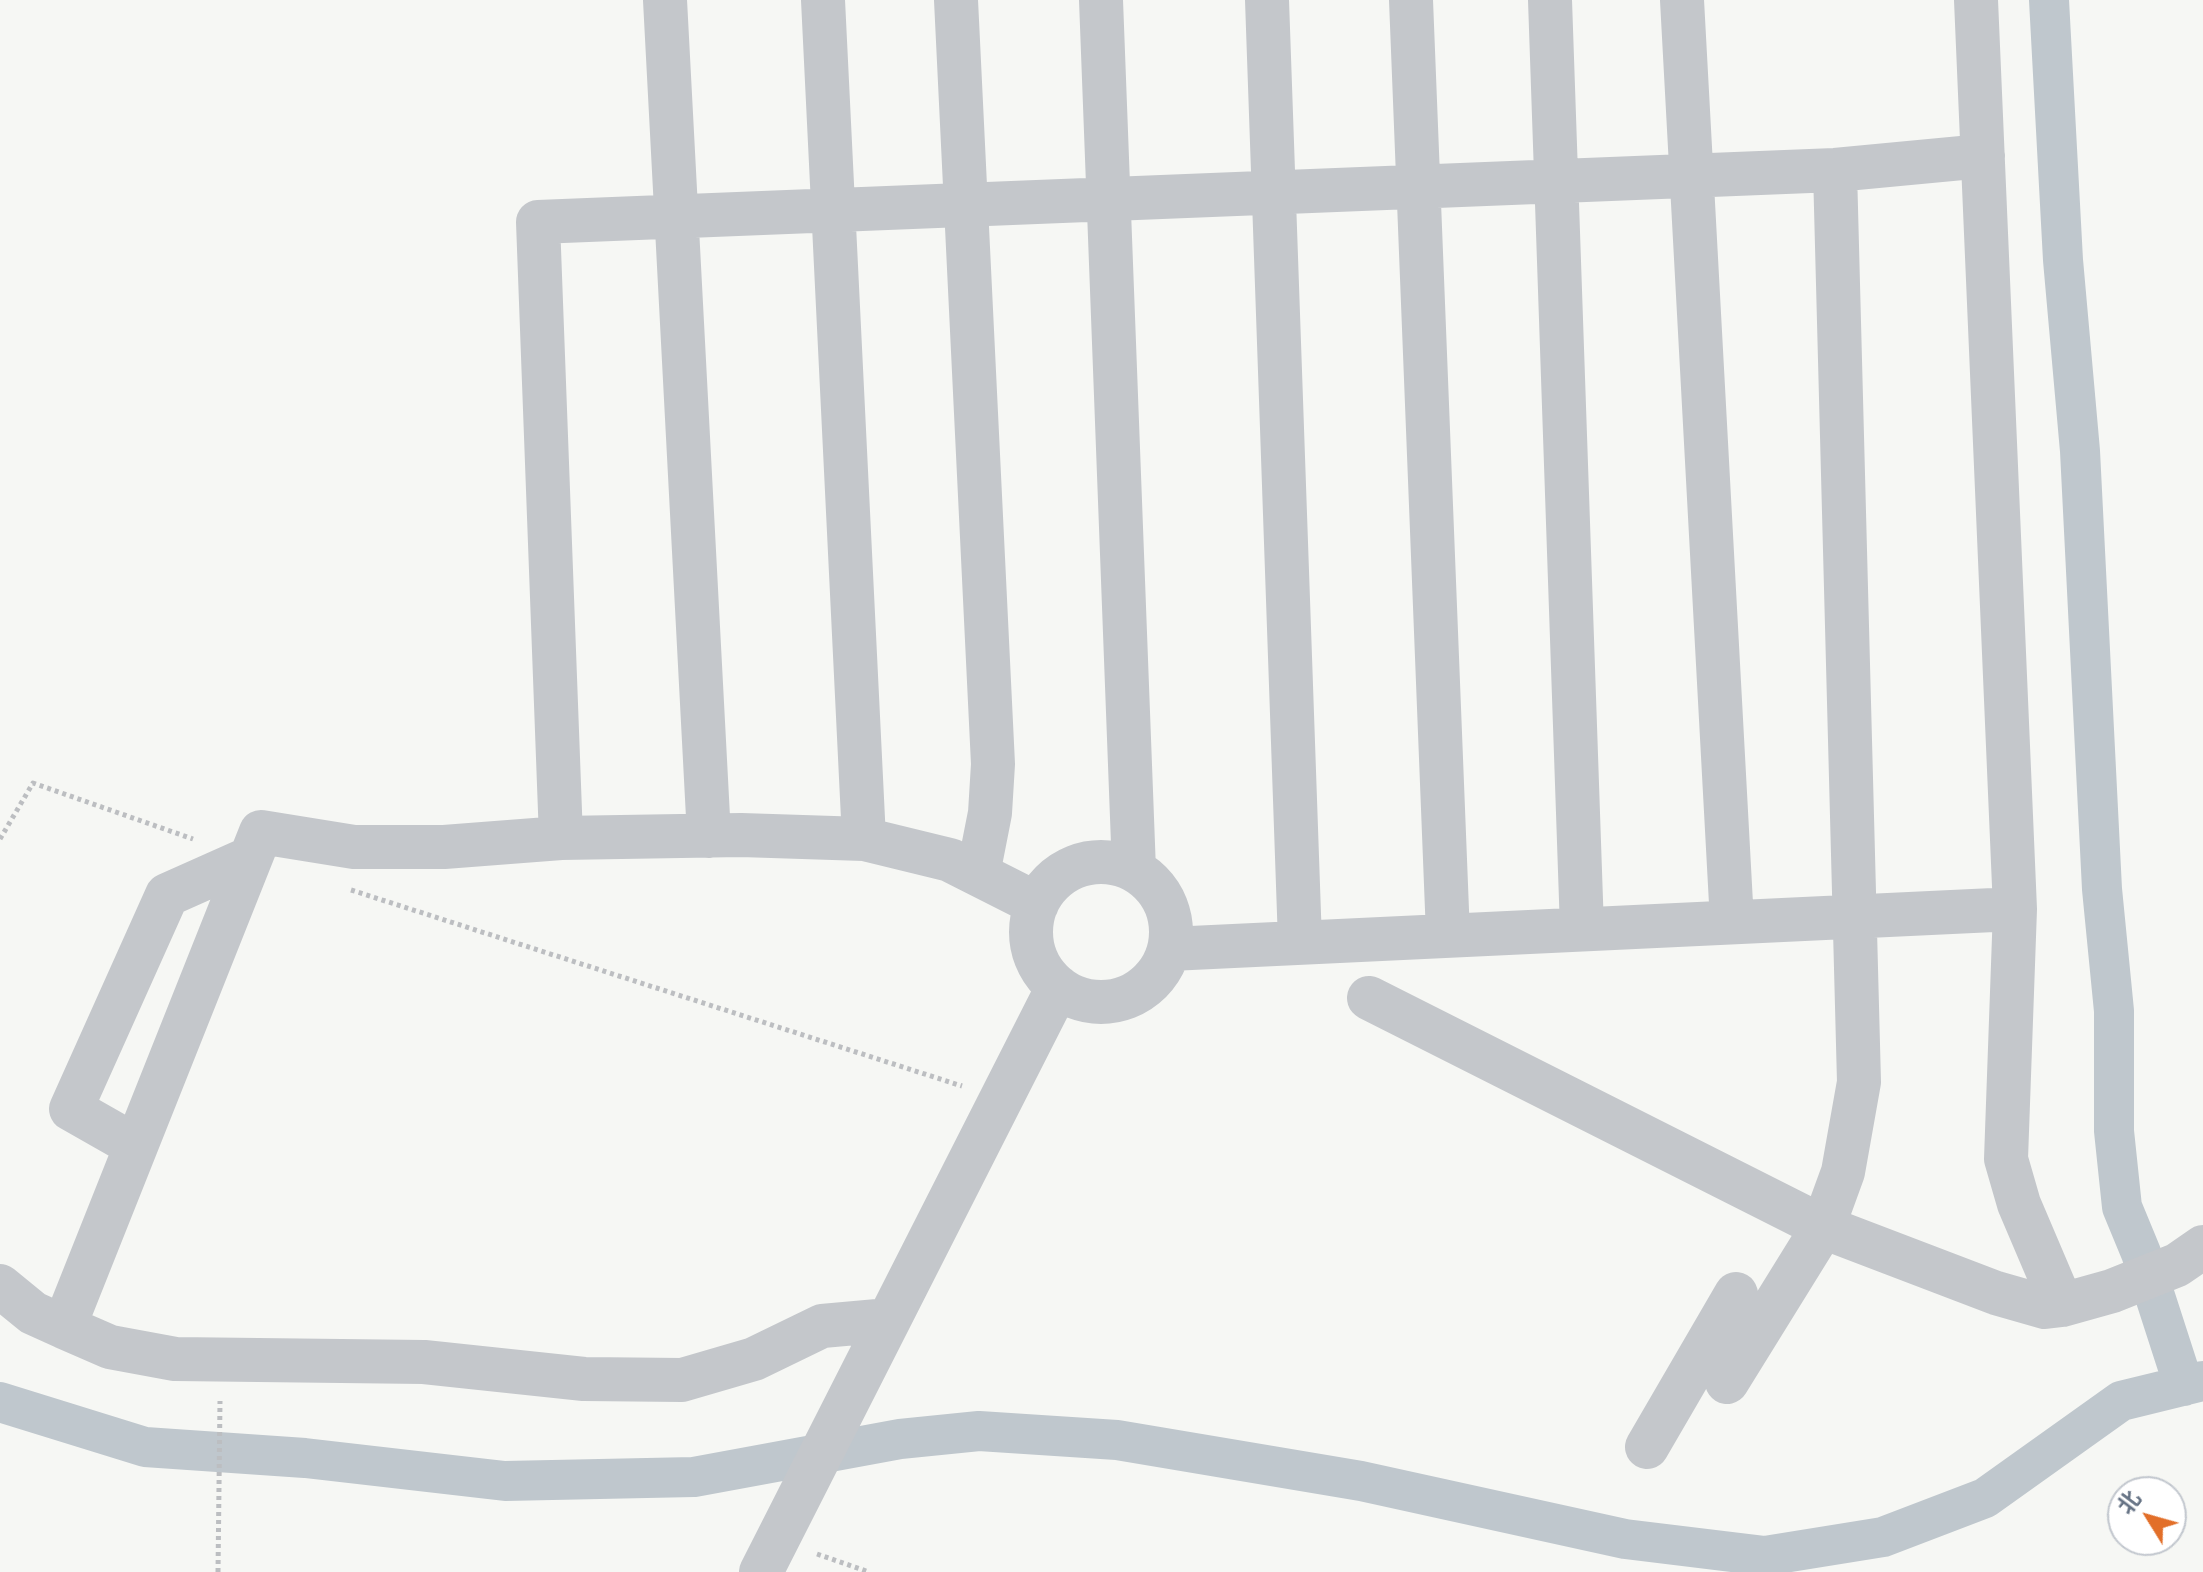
<!DOCTYPE html>
<html>
<head>
<meta charset="utf-8">
<style>
  body { margin:0 }
  #map { position:relative; width:2203px; height:1572px; overflow:hidden; background:#f6f7f4; font-family:Rubik,"Noto Sans SC",sans-serif }
  canvas { display:block }
  .north { position:absolute; left:2107px; top:1476px; width:80px; height:80px; box-sizing:border-box; background:#fff; border:2px solid #c2c7ce; border-radius:50%; rotate:307deg; font-size:22px; font-weight:700; line-height:32px; text-align:center; color:#667385 }
  .north::after { content:''; display:block; margin:auto; width:28px; height:36px; background:#e26f29; clip-path:polygon(50% 0,100% 100%,50% 72%,0 100%) }
</style>
</head>
<body>
<div id="map">
<canvas width="2203" height="1572"></canvas>
<div class="north">北</div>
</div>
<script>
const ctx = document.querySelector('canvas').getContext('2d');
ctx.lineJoin = 'round';
function poly(rows) {
  const path = new Path2D();
  for (const r of rows) {
    if (r.length === 3) {
      path.moveTo(r[0] + r[2], r[1]);
      path.arc(r[0], r[1], r[2], 0, 2 * Math.PI);
      continue;
    }
    path.moveTo(r[0], r[1]);
    for (let i = 2; i < r.length; i += 2) path.lineTo(r[i], r[i + 1]);
  }
  return path;
}
function strokePath(path, color, width, dash) {
  ctx.strokeStyle = color;
  ctx.lineWidth = width;
  ctx.lineCap = dash ? 'butt' : 'round';
  ctx.setLineDash(dash || []);
  ctx.stroke(path);
}
const canal = poly([
  [2049,0,2063,260,2080,451,2102,889,2114,1011,2114,1131,2122,1207,2141,1253,2184,1386],
  [0,1402,145,1447,305,1458,505,1481,694,1477,900,1439,979,1431,1117,1440,1361,1481,1625,1539,1765,1556,1883,1537,1985,1498,2121,1401,2203,1381]
]);
const path = poly([
  [0,839,33,783,193,839],
  [351,890,962,1086],
  [817,1554,869,1572],
  [218,1572,220,1401]
]);
const minor = poly([
  [665,0,709,836],
  [823,0,864,839],
  [956,0,993,764,990,813,978,874],
  [1101,0,1134,870],
  [1267,0,1300,942],
  [1411,0,1448,935],
  [1550,0,1582,929],
  [1682,0,1732,922],
  [1976,0,2015,909,2006,1159,2019,1204,2062,1305],
  [561,838,538,222,1835,170,1983,156],
  [1101,932,70],
  [1170,949,2015,909],
  [1369,998,1823,1227,1996,1293,2045,1307,2062,1305,2112,1291,2177,1265,2203,1247],
  [136,1146,71,1109,167,895,250,858],
  [0,1286,33,1313,64,1327],
  [889,1320,822,1326,754,1359,682,1380,584,1379,424,1362,175,1359,110,1347,64,1327,261,832,354,847,444,847,561,838,741,835,864,839,950,860,1037,904],
  [1727,1382,1823,1227,1843,1172,1859,1082,1835,170],
  [1647,1447,1736,1294],
  [761,1572,1058,987]
]);
strokePath(canal, '#bfc7cd', 40);
strokePath(path, '#bcbec1', 5, [4, 4]);
strokePath(minor, '#c4c7cb', 44);
</script>
</body>
</html>
